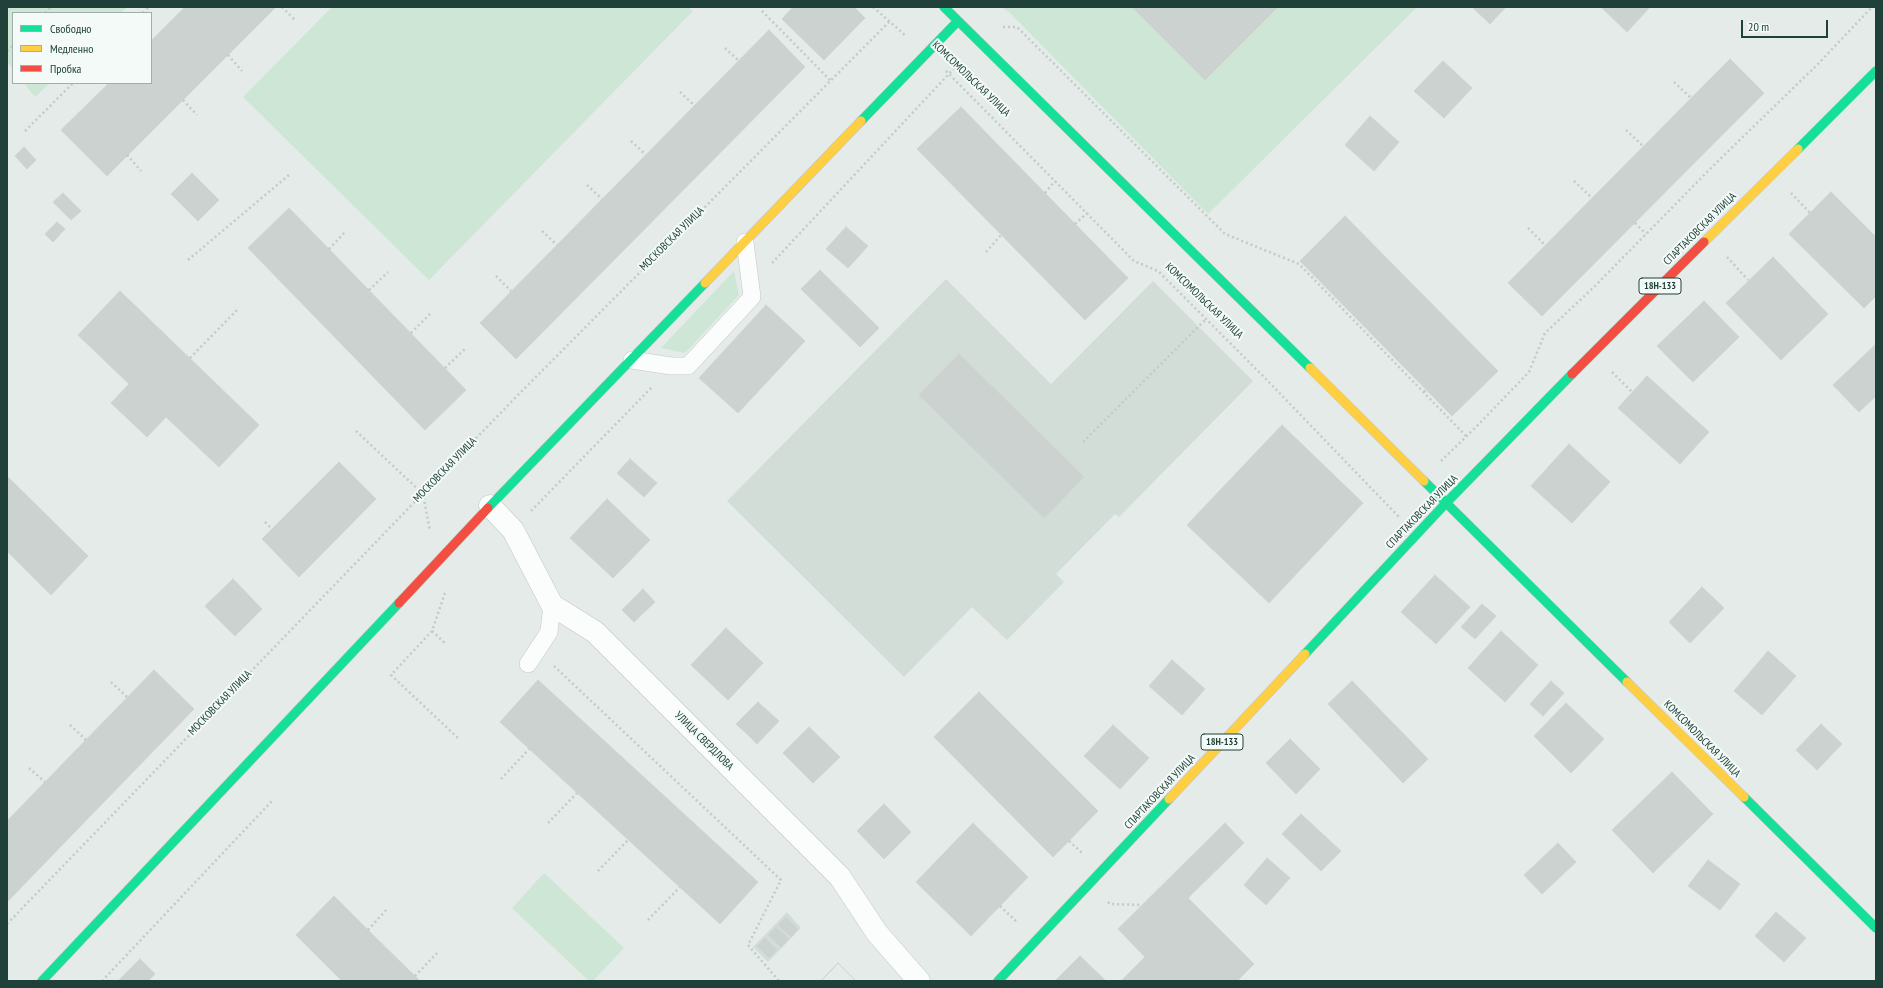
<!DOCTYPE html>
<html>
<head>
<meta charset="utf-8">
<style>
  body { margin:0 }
  #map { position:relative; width:1883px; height:988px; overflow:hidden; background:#e5ebe8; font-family:"PT Sans Narrow",sans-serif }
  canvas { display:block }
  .frame { position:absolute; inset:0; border:8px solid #20403a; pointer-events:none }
  .legend { position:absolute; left:12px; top:12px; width:140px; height:72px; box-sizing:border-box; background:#f3faf7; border:1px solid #9fb0ab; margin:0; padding:5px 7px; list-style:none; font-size:12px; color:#20403a }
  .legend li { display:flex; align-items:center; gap:8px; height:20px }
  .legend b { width:20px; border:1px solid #9fb0ab }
  .scale { position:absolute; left:1741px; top:20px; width:87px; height:18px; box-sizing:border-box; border:2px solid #20403a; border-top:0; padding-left:5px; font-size:12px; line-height:14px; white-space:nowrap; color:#20403a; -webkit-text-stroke:3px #f3faf7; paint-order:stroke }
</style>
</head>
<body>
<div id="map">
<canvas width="1883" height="988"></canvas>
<div class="frame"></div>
<ul class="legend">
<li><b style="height:5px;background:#16e098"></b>Свободно</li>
<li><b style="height:5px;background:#ffcf43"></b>Медленно</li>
<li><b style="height:5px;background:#f24e42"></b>Пробка</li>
</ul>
<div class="scale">20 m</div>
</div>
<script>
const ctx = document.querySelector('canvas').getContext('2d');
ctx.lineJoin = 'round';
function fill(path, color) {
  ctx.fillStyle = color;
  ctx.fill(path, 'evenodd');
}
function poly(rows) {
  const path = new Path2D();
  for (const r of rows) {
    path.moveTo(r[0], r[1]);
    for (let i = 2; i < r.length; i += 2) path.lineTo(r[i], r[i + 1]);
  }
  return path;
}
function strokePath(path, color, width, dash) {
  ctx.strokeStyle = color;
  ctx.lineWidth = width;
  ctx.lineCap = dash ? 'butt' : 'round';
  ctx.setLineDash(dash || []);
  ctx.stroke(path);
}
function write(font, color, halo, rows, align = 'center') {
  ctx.font = font + ' "PT Sans Narrow",sans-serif';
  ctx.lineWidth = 4;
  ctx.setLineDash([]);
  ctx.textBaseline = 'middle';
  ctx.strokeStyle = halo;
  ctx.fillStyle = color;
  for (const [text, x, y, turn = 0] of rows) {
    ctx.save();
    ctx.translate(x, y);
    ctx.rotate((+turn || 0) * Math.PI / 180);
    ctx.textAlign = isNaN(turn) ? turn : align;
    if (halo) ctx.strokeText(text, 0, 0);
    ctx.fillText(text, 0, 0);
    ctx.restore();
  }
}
const built = poly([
  [946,279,1051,384,1153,281,1253,381,1119,517,1115,514,1056,574,1064,582,1007,640,972,607,904,677,727,501],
  [787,912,801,928,768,962,753,947]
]);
const green = poly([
  [7,7,127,7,121,13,13,13,13,69,7,61],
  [332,7,688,7,693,11,429,280,243,97],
  [1001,7,1417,7,1208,214,1009,12],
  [24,83,50,83,35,97],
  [734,271,739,295,685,353,661,348],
  [544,873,624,948,593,981,589,981,512,908]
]);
const building = poly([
  [185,7,276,7,107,176,61,130,109,83,151,83,151,41,185,7],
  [793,7,854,7,865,18,824,60,782,19,793,7],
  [1132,7,1278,7,1205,80,1132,7],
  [1472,7,1506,7,1490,24,1472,7],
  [1601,7,1650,7,1627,32,1601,7],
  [769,30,805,67,516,359,480,323,769,30],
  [1730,59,1764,93,1542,316,1508,283,1730,59],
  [1443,61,1472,88,1444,118,1414,91,1443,61],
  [961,107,1128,278,1085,320,917,149,961,107],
  [1370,116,1399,142,1374,171,1345,145,1370,116],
  [24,147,36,160,27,169,15,156,24,147],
  [192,173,219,200,198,221,171,194,192,173],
  [1831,192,1876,237,1876,296,1864,308,1789,234,1831,192],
  [63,193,81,211,71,220,53,202,63,193],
  [289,208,466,390,425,430,248,248,289,208],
  [1345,216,1498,371,1452,416,1300,261,1345,216],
  [57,222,65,229,53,242,45,234,57,222],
  [846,227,868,246,848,268,826,249,846,227],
  [1773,257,1828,314,1781,360,1726,303,1773,257],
  [820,270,879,328,860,347,801,289,820,270],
  [120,291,259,425,219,467,166,417,147,437,111,403,129,384,78,335,120,291],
  [1704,301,1739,337,1693,382,1657,346,1704,301],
  [766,305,805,341,738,413,699,378,766,305],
  [1876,344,1876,396,1859,412,1833,385,1876,344],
  [959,354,1084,477,1044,518,919,395,959,354],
  [1647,376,1709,432,1680,464,1618,408,1647,376],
  [1282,425,1363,503,1269,603,1187,525,1282,425],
  [1569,444,1610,482,1572,523,1531,486,1569,444],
  [630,459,657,483,644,497,617,473,630,459],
  [339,462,376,499,299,577,262,539,339,462],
  [7,476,88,556,51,595,7,551,7,476],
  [607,499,650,540,613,578,570,538,607,499],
  [1435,575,1470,607,1436,644,1401,612,1435,575],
  [233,579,262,609,235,636,205,606,233,579],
  [1702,587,1724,608,1690,643,1669,622,1702,587],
  [643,589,655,602,634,622,622,610,643,589],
  [1482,604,1496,616,1475,639,1461,627,1482,604],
  [726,628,763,663,728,700,691,665,726,628],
  [1501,631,1538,665,1505,702,1468,668,1501,631],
  [1768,651,1796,676,1762,715,1734,691,1768,651],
  [1172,660,1205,689,1182,715,1149,686,1172,660],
  [154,670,194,709,7,902,7,821,154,670],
  [538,680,758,882,720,924,500,722,538,680],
  [1352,681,1428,759,1403,783,1328,704,1352,681],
  [1551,681,1564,693,1543,716,1530,704,1551,681],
  [979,692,1098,811,1053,857,934,737,979,692],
  [758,702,769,712,747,734,736,724,758,702],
  [1566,703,1604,739,1571,773,1534,736,1566,703],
  [769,712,779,721,757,744,747,734,769,712],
  [1821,724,1842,744,1817,770,1796,750,1821,724],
  [1113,725,1149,758,1120,789,1084,756,1113,725],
  [809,727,840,757,813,783,783,753,809,727],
  [1290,739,1320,769,1296,794,1266,763,1290,739],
  [1672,772,1713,814,1653,873,1612,830,1672,772],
  [884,804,911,832,884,859,857,831,884,804],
  [1301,814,1341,851,1321,871,1282,834,1301,814],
  [973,823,1028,877,971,936,916,882,973,823],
  [1225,823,1244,843,1188,898,1254,964,1237,981,1121,981,1145,957,1118,929,1225,823],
  [1558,843,1576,862,1542,894,1524,875,1558,843],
  [1267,858,1290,878,1266,905,1244,885,1267,858],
  [1708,860,1740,884,1720,910,1688,886,1708,860],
  [334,896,368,930,420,981,342,981,296,935,334,896],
  [1776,912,1806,938,1784,962,1755,936,1776,912],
  [786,917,798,929,791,937,778,925,786,917],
  [776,927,789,939,781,947,768,935,776,927],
  [765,938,777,950,769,958,757,946,765,938],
  [1080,956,1106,981,1055,981,1080,956],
  [140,959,155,974,148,981,118,981,140,959],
  [838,963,856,981,821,981,838,963],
  [838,963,856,981,821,981,838,963]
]);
const path = poly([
  [282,7,294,19],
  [873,7,906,36],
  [1105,8,1105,7],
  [762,11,830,80],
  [45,13,51,7],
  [143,13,149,7],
  [1003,27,1017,27,1225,234,1299,264,1466,436],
  [725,48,739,61],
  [7,51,13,45],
  [228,55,242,71],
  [946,71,1134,261,1158,271,1264,377,1399,517],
  [1674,82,1691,98],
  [680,92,695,106],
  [183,100,197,115],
  [1626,130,1643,146],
  [25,131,73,83],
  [631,141,646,155],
  [127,155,141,171],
  [1574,181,1592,198],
  [587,185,602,199],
  [1045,193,1055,181],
  [1791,193,1810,213],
  [1635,223,1646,234],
  [1075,224,1087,213],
  [1528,228,1545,245],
  [542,231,557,245],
  [329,249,346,231],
  [986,252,1001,235],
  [1727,257,1748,280],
  [188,260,289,175],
  [772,263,961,61],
  [496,276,511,291],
  [369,290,388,272],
  [411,333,431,313],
  [190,358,237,310],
  [445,368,466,348],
  [1612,372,1632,392],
  [1424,392,1426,389],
  [356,431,423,494,430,531],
  [1083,442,1206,319],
  [1441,461,1478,425,1529,372,1545,333,1595,286,1714,165,1818,64,1872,7],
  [531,511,652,387],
  [265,522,272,529],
  [445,593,432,631,391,675,459,739],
  [432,631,446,644],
  [554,666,781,880,748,945,779,981],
  [111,682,127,697],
  [70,725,86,740],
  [29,768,45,782],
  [501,779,529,749],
  [548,823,577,793],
  [1069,841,1082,853],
  [598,871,628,840],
  [1108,902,1110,904,1142,905],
  [1000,906,1017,922],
  [648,920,680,887],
  [7,924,516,397,889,22],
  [368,930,388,908],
  [415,976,437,953],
  [102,981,272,801]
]);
const lane = poly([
  [632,360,671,366,688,366,752,297,745,242],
  [528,664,549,632,552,605]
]);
const street = poly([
  [490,506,513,530,552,605,595,632,840,877,877,933,919,981]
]);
const fast = poly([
  [944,7,1310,368],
  [861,121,958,21],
  [1798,149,1876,71],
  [1424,481,1627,682],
  [488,508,705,283],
  [1305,654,1446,503,1572,374],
  [1744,797,1876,928],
  [42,981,399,603],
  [998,981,1169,799]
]);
const slow = poly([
  [1704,242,1798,149],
  [705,283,861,121],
  [1310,368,1424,481],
  [1627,682,1744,797],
  [1169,799,1305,654]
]);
const jam = poly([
  [1572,374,1704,242],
  [399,603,488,508]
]);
const shields = [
  [1660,286,42],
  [1222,742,42]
];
const shieldNames = [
  ["18Н-133",1660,286],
  ["18Н-133",1222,742]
];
const streetNames = [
  ["КОМСОМОЛЬСКАЯ УЛИЦА",971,79,44],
  ["СПАРТАКОВСКАЯ УЛИЦА",1700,229,-45],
  ["МОСКОВСКАЯ УЛИЦА",672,239,-45],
  ["КОМСОМОЛЬСКАЯ УЛИЦА",1204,301,44],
  ["МОСКОВСКАЯ УЛИЦА",445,470,-46],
  ["СПАРТАКОВСКАЯ УЛИЦА",1422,512,-46],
  ["МОСКОВСКАЯ УЛИЦА",220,703,-46],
  ["КОМСОМОЛЬСКАЯ УЛИЦА",1702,739,45],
  ["УЛИЦА СВЕРДЛОВА",704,741,45],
  ["СПАРТАКОВСКАЯ УЛИЦА",1160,792,-47]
];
fill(built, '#d2ddd8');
fill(green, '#cde6d6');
fill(building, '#ccd2d0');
strokePath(building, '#ced4d1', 1);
strokePath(lane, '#c2c8c5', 18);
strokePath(street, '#c2c8c5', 23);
strokePath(fast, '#c0c8c6', 10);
strokePath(slow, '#c0c8c6', 10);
strokePath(jam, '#c0c8c6', 10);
strokePath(path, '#c1cbc8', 2.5, [2, 3]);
strokePath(lane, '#fbfcfc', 17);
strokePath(street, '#fbfcfc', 22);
strokePath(fast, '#16e098', 9);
strokePath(slow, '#ffcf43', 9);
strokePath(jam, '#f24e42', 9);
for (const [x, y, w] of shields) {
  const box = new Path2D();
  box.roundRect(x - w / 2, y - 8, w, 16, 3);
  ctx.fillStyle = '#f3faf7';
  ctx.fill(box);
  strokePath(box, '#20403a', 1);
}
write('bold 10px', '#20403a', null, shieldNames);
write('11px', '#20403a', '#f3faf7', streetNames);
</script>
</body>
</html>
